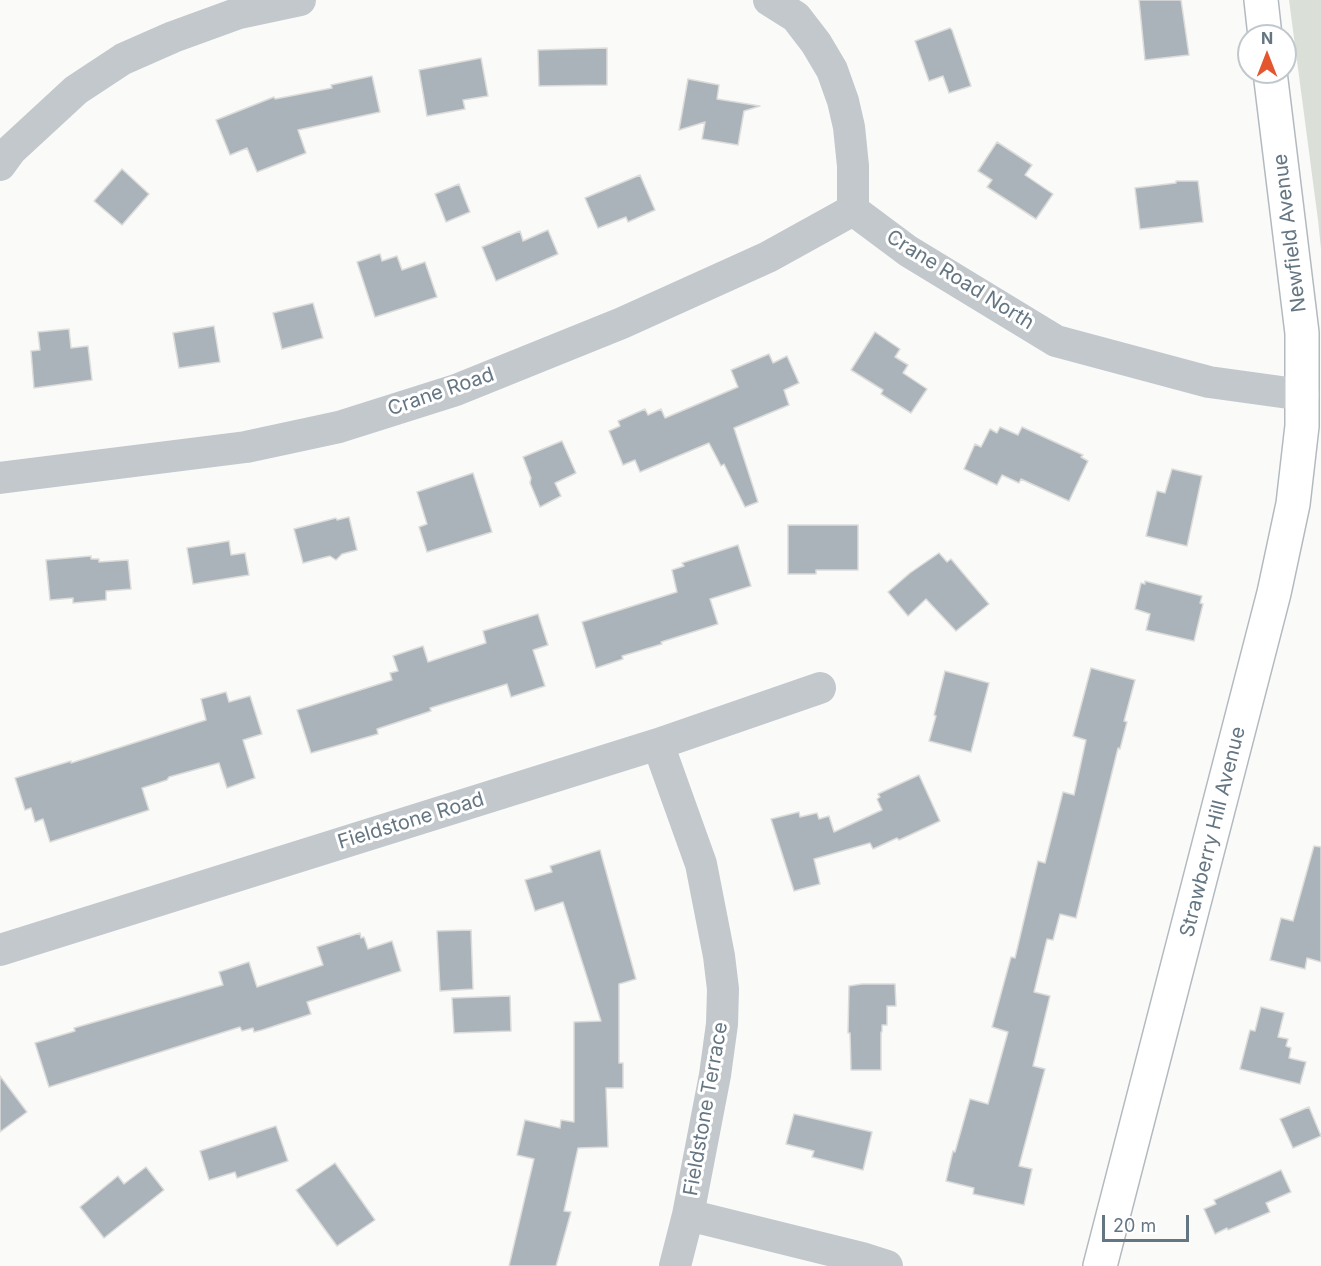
<!DOCTYPE html>
<html>
<head>
<meta charset="utf-8">
<style>
  body { margin:0 }
  #map { position:relative; width:1321px; height:1266px; overflow:hidden; background:#fafaf8; font-family:Inter,sans-serif }
  canvas { display:block }
  .north { position:absolute; left:1237px; top:24px; width:60px; height:60px; box-sizing:border-box; background:#fff; border:2px solid #c1c8cd; border-radius:50%; rotate:0deg; font-size:16px; font-weight:700; line-height:24px; text-align:center; color:#657683 }
  .north::after { content:''; display:block; margin:auto; width:21px; height:27px; background:#e4572e; clip-path:polygon(50% 0,100% 100%,50% 72%,0 100%) }
  .scale { position:absolute; left:1102px; top:1215px; width:87px; height:27px; box-sizing:border-box; border:3px solid #657683; border-top:0; padding-left:8px; font-size:18px; line-height:21px; white-space:nowrap; color:#657683; -webkit-text-stroke:4px #fff; paint-order:stroke }
</style>
</head>
<body>
<div id="map">
<canvas width="1321" height="1266"></canvas>
<div class="north">N</div>
<div class="scale">20 m</div>
</div>
<script>
const ctx = document.querySelector('canvas').getContext('2d');
ctx.lineJoin = 'round';
function fill(path, color) {
  ctx.fillStyle = color;
  ctx.fill(path, 'evenodd');
}
function poly(rows) {
  const path = new Path2D();
  for (const r of rows) {
    path.moveTo(r[0], r[1]);
    for (let i = 2; i < r.length; i += 2) path.lineTo(r[i], r[i + 1]);
  }
  return path;
}
function strokePath(path, color, width, dash) {
  ctx.strokeStyle = color;
  ctx.lineWidth = width;
  ctx.lineCap = dash ? 'butt' : 'round';
  ctx.setLineDash(dash || []);
  ctx.stroke(path);
}
function write(font, color, halo, rows, align = 'center') {
  ctx.font = font + ' Inter,sans-serif';
  ctx.lineWidth = 6;
  ctx.setLineDash([]);
  ctx.textBaseline = 'middle';
  ctx.strokeStyle = halo;
  ctx.fillStyle = color;
  for (const [text, x, y, turn = 0] of rows) {
    ctx.save();
    ctx.translate(x, y);
    ctx.rotate((+turn || 0) * Math.PI / 180);
    ctx.textAlign = isNaN(turn) ? turn : align;
    if (halo) ctx.strokeText(text, 0, 0);
    ctx.fillText(text, 0, 0);
    ctx.restore();
  }
}
const green = poly([
  [1289,0,1321,0,1321,249,1318,220]
]);
const building = poly([
  [1139,0,1181,0,1189,55,1145,60,1139,0],
  [950,28,952,30,971,86,949,93,943,76,929,81,915,41,950,28],
  [607,48,607,85,539,86,538,50,607,48],
  [481,58,488,96,463,100,465,109,427,116,419,70,481,58],
  [372,76,380,112,298,130,306,153,257,172,247,148,230,155,216,120,274,97,275,99,332,88,331,85,372,76],
  [688,79,719,85,717,99,760,106,744,111,738,145,702,139,705,122,679,130,688,79],
  [997,142,1032,165,1025,175,1053,194,1036,219,987,187,992,180,978,171,997,142],
  [122,169,149,194,122,225,94,201,122,169],
  [640,175,655,210,628,222,626,217,598,228,585,198,640,175],
  [1176,181,1198,181,1203,222,1140,229,1135,188,1176,183,1176,181],
  [459,184,470,212,446,222,435,194,459,184],
  [548,230,558,254,496,281,482,247,520,231,523,241,548,230],
  [380,254,382,261,397,256,402,270,425,262,437,297,375,317,357,262,380,254],
  [313,303,323,338,282,349,273,313,313,303],
  [214,326,220,362,179,368,173,333,214,326],
  [69,329,71,348,88,346,92,380,34,388,31,351,40,350,38,332,69,329],
  [875,332,900,349,895,357,908,365,903,373,927,389,911,413,881,394,883,390,851,370,875,332],
  [769,354,773,363,787,356,799,383,784,390,789,405,734,428,758,502,745,507,724,464,721,466,709,443,640,472,635,460,623,465,609,431,620,426,618,421,645,409,648,415,661,409,665,418,738,387,731,370,769,354],
  [1000,427,1018,435,1022,427,1083,455,1081,457,1088,461,1069,501,1021,479,1019,483,1002,475,997,485,964,469,975,444,981,447,990,429,997,433,1000,427],
  [562,441,576,473,555,483,561,496,540,507,530,483,531,478,523,457,562,441],
  [1172,469,1202,476,1187,546,1146,536,1157,491,1165,493,1172,469],
  [473,473,492,532,427,552,419,527,427,524,417,492,473,473],
  [349,517,357,550,342,554,336,560,330,556,303,563,294,529,336,518,337,520,349,517],
  [788,525,858,525,858,570,816,570,816,574,788,574,788,525],
  [229,541,231,555,245,553,249,575,193,584,187,548,229,541],
  [738,545,751,586,710,599,718,624,661,642,662,644,622,656,623,659,596,668,582,622,677,592,672,570,684,566,682,563,738,545],
  [939,553,947,562,951,559,989,604,956,631,926,599,908,616,888,592,910,573,939,553],
  [91,556,91,559,99,559,99,562,128,560,131,589,106,591,106,600,73,603,73,598,50,600,46,560,91,556],
  [1145,581,1202,596,1200,603,1203,604,1194,641,1146,630,1150,614,1135,609,1141,583,1145,584,1145,581],
  [538,614,548,645,533,650,545,686,511,697,507,684,430,708,431,711,377,729,378,734,311,753,297,710,392,680,390,673,398,671,393,656,423,646,428,662,486,643,483,631,538,614],
  [1091,668,1135,680,1124,721,1127,722,1120,749,1118,748,1076,918,1060,914,1053,940,1047,939,1034,992,1050,996,1033,1066,1045,1069,1019,1166,1032,1169,1024,1205,973,1194,974,1188,946,1181,953,1151,955,1152,970,1099,988,1104,1008,1032,992,1027,1011,957,1015,958,1038,861,1045,863,1063,792,1074,795,1086,740,1073,736,1091,668],
  [945,671,989,683,971,752,929,741,936,716,934,715,945,671],
  [226,692,229,702,250,696,262,734,243,740,255,778,227,788,219,763,169,777,167,780,142,788,149,810,50,842,43,819,35,822,31,808,25,810,15,778,71,761,71,763,206,720,201,699,226,692],
  [919,775,940,821,899,840,897,838,873,849,870,843,814,859,820,884,794,891,771,819,799,812,800,817,817,813,819,819,829,816,834,832,882,810,877,799,880,797,878,794,919,775],
  [1314,846,1321,847,1321,962,1307,958,1305,969,1270,960,1281,918,1293,921,1314,846],
  [600,850,636,979,619,984,619,1063,623,1063,623,1088,606,1088,608,1147,578,1148,564,1211,571,1212,556,1266,509,1266,534,1159,517,1155,525,1120,560,1128,561,1120,574,1122,574,1022,601,1021,563,902,535,911,525,880,552,872,550,866,600,850],
  [471,930,473,989,440,991,437,931,471,930],
  [360,933,361,938,364,937,368,949,392,941,401,971,307,1002,311,1014,262,1030,254,1032,253,1028,242,1031,240,1027,49,1087,35,1043,75,1031,74,1028,223,985,219,972,249,962,257,987,323,965,317,947,360,933],
  [862,984,895,984,896,1006,887,1006,887,1025,882,1025,882,1032,881,1032,881,1070,851,1070,850,1033,848,1033,849,986,862,984],
  [510,996,511,1031,454,1033,452,998,510,996],
  [1261,1007,1284,1013,1278,1037,1288,1039,1286,1046,1291,1048,1289,1058,1306,1062,1300,1084,1240,1069,1250,1030,1255,1031,1261,1007],
  [0,1076,27,1112,0,1132,0,1076],
  [1309,1107,1321,1136,1293,1148,1280,1119,1309,1107],
  [794,1114,872,1132,863,1170,812,1157,814,1151,786,1144,794,1114],
  [276,1126,288,1161,237,1178,235,1172,209,1180,200,1151,276,1126],
  [335,1163,375,1220,337,1246,296,1190,335,1163],
  [146,1167,164,1190,104,1238,80,1207,118,1176,124,1184,146,1167],
  [1281,1170,1291,1192,1266,1203,1270,1212,1228,1230,1227,1228,1215,1234,1204,1209,1216,1204,1214,1200,1281,1170]
]);
const minor = poly([
  [769,0,796,17,816,43,832,70,843,101,849,127,853,166,853,210,908,251,1056,341,1209,382,1303,395],
  [0,165,11,150,76,90,123,59,173,37,239,13,300,0],
  [0,478,246,447,339,427,456,390,622,323,768,257,853,210],
  [658,744,701,864,719,956,723,989,722,1024,715,1075,688,1215,675,1266],
  [0,950,658,744,820,688],
  [688,1215,862,1258,887,1266]
]);
const secondary = poly([
  [1261,0,1265,36],
  [1100,1266,1274,593,1293,504,1302,426,1302,333,1270,72]
]);
const streetNames = [
  ["Newfield Avenue",1290,233,-97],
  ["Crane Road North",960,280,32],
  ["Crane Road",441,392,-19],
  ["Fieldstone Road",411,821,-17],
  ["Strawberry Hill Avenue",1213,832,-76],
  ["Fieldstone Terrace",706,1109,-80]
];
fill(green, '#dadfd7');
fill(building, '#aab3b9');
strokePath(building, '#dcdcda', 1.5);
strokePath(secondary, '#b3babf', 36);
strokePath(minor, '#c3c8cc', 32);
strokePath(secondary, '#fff', 33);
write('20px', '#657683', '#fff', streetNames);
</script>
</body>
</html>
